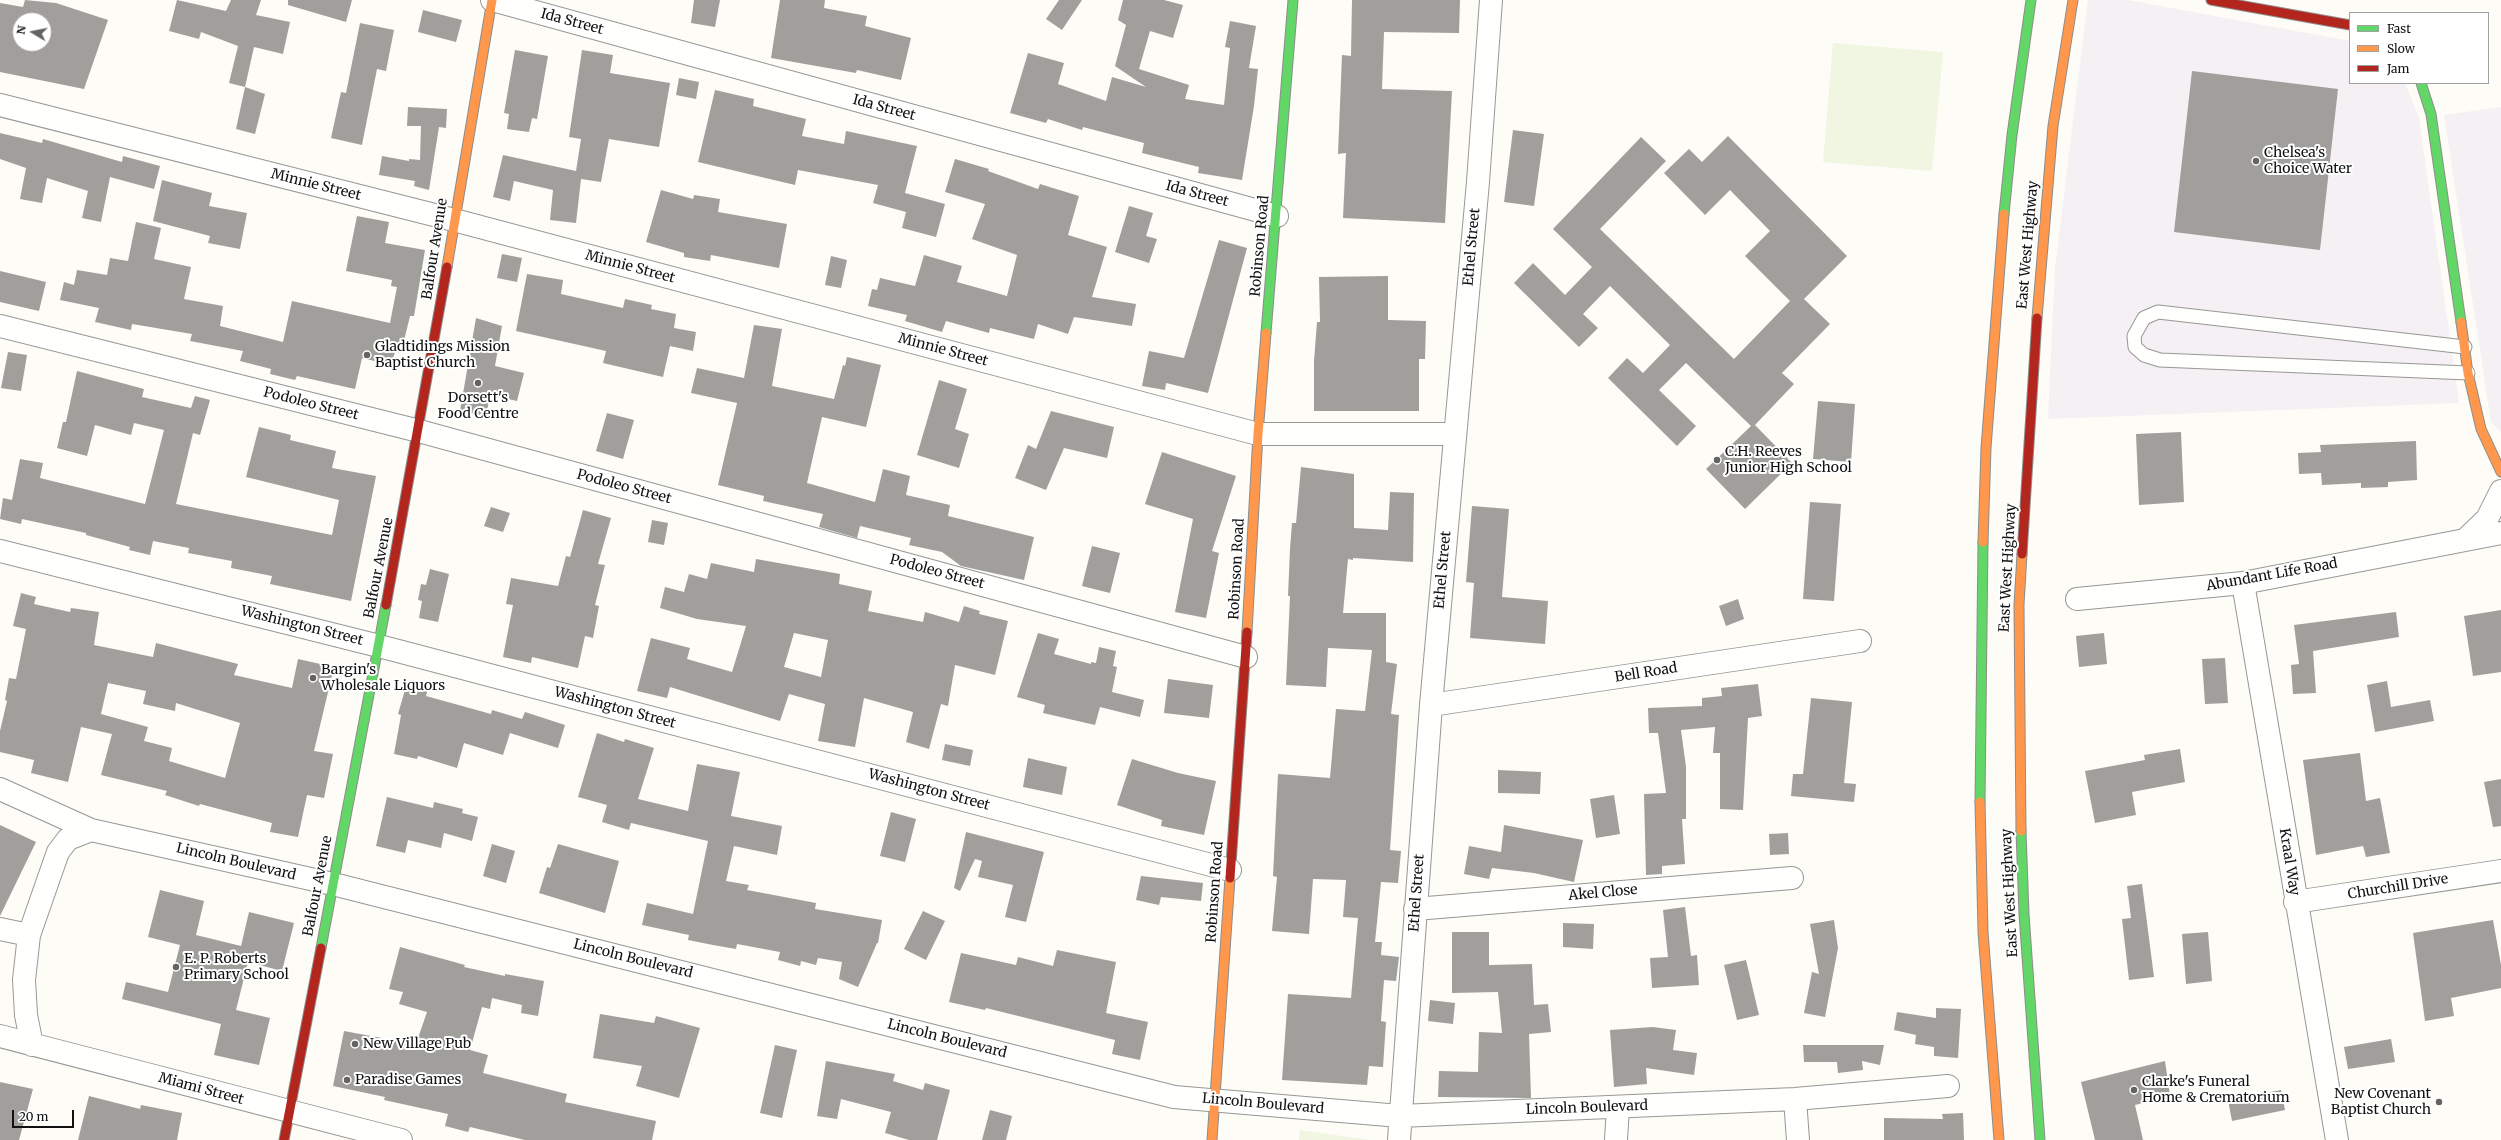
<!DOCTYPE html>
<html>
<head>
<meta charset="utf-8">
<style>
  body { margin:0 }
  #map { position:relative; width:2501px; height:1140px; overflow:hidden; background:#fdfcf7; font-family:Merriweather,serif }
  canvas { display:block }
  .legend { position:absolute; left:2349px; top:12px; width:140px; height:72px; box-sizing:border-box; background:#fff; border:1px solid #a0a0a0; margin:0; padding:5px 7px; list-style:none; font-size:12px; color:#111 }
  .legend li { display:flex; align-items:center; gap:8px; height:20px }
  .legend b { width:20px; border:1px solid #a0a0a0 }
  .north { position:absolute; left:12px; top:12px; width:40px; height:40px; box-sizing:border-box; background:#fff; border:1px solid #a0a0a0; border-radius:50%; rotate:280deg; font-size:11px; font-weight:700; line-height:16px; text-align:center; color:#111 }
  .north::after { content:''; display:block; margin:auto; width:14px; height:18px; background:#646362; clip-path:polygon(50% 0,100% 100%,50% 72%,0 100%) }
  .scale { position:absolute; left:12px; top:1110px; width:62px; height:18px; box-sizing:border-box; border:2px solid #111; border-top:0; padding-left:5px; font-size:12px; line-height:14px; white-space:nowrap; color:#111; -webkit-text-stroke:3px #fff; paint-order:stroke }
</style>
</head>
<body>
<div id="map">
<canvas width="2501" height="1140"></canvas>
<ul class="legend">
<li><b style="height:5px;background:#63d668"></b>Fast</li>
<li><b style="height:5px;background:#ff974d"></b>Slow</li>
<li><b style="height:5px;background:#b3261e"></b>Jam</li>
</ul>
<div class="north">N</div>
<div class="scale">20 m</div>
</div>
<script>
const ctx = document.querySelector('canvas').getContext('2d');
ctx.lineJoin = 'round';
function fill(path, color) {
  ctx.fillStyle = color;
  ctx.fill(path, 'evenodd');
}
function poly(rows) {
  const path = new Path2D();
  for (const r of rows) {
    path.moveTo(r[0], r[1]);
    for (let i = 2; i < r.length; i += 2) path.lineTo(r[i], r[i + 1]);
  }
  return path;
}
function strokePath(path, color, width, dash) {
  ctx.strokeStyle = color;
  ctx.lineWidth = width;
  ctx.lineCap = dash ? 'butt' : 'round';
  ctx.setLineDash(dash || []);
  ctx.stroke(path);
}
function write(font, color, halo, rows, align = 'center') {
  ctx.font = font + ' Merriweather,serif';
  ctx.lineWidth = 4;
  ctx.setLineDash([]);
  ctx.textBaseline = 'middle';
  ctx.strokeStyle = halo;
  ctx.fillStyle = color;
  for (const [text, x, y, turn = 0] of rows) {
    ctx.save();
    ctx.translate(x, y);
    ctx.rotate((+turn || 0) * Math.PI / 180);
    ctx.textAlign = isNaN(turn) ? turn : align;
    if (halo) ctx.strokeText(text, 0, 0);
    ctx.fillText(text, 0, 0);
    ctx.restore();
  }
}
const industrial = poly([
  [2088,0,2128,0,2350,41,2350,83,2405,83,2419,118,2459,403,2048,419,2055,268],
  [2501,107,2501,432,2491,422,2444,115]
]);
const pitch = poly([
  [1833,43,1943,52,1932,171,1823,162],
  [1300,1130,1370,1140,1299,1140]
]);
const building = poly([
  [25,0,56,3,108,20,84,89,0,72,0,3,23,7],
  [20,20,44,20,44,44,20,44],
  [177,0,226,11,231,0,261,0,256,15,290,22,283,54,254,47,245,87,229,83,238,46,201,32,199,39,169,31],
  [288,0,352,0,346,22,288,5],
  [694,0,720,0,715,27,691,23],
  [780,0,825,0,824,8,867,16,865,26,911,38,901,80,857,70,856,73,771,58],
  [1059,0,1082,0,1062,30,1046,19],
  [1123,0,1164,0,1183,5,1173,38,1150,31,1139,69,1189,85,1185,99,1224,105,1230,48,1225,47,1230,21,1256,26,1249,68,1258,69,1254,106,1242,180,1198,173,1199,167,1142,153,1144,143,1083,127,1082,130,1048,119,1046,123,1010,113,1028,53,1064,63,1058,84,1106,101,1112,77,1146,87,1115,66,1126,25,1118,20],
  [1352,0,1460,0,1459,33,1384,32,1382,89,1452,91,1445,223,1343,218,1346,153,1338,154,1342,55,1351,56],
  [423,10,462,20,456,42,418,32],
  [360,23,394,30,386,71,377,69,362,145,331,138,341,92,346,93],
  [515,50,548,56,537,119,532,118,529,132,507,129,509,114,504,113],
  [582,50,613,55,610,73,670,83,659,147,609,139,601,182,581,179,576,223,550,220,553,190,514,181,510,201,493,197,503,155,576,171,581,139,569,137],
  [2192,71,2338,89,2320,250,2174,232],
  [679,78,699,82,696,99,676,95],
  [245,87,265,94,255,134,236,129],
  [715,90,754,99,753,106,806,119,802,136,844,144,846,131,917,146,905,193,945,204,936,237,902,228,906,212,873,203,878,185,798,170,795,185,698,162],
  [408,107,447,109,446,128,439,127,429,190,414,186,415,181,379,175,382,156,409,161,409,159,420,160,421,126,407,126],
  [1513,130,1544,134,1534,206,1504,202],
  [0,133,42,143,43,139,122,162,123,156,160,166,154,189,110,177,101,222,82,218,88,191,47,178,42,203,20,199,26,168,0,159],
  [1728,136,1847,256,1804,299,1830,324,1782,373,1794,384,1755,425,1792,463,1745,509,1706,469,1751,426,1686,363,1659,390,1696,426,1677,446,1608,378,1627,358,1643,373,1670,345,1610,286,1583,314,1598,328,1579,347,1514,283,1533,263,1565,295,1592,267,1553,229,1641,137,1666,161,1600,229,1734,359,1790,301,1745,256,1770,231,1730,190,1705,215,1664,173,1689,149,1702,162],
  [955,159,989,169,988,171,1038,189,1040,184,1079,196,1068,235,1107,247,1092,297,1136,304,1132,326,1074,317,1068,334,1038,324,1034,339,990,328,989,333,946,321,942,332,905,321,907,315,868,306,872,289,877,290,880,278,915,286,924,255,962,266,957,282,1007,296,1017,255,972,239,985,204,945,192],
  [162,180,212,193,209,206,247,213,240,249,208,243,210,236,153,221],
  [661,190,693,199,694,195,720,199,718,212,787,224,779,268,711,255,710,261,684,257,684,253,646,242],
  [1129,206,1153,213,1146,236,1157,239,1149,263,1115,252],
  [357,216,389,222,385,243,425,250,414,316,410,316,401,353,395,352,391,365,362,358,355,389,297,376,295,380,270,374,271,369,240,361,243,351,190,341,192,334,132,324,131,330,95,322,99,308,60,300,64,282,74,285,77,270,107,275,110,258,128,261,136,222,161,228,154,259,191,267,184,299,223,306,220,326,283,342,292,301,390,323,397,287,391,286,392,280,346,271],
  [1219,240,1247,248,1208,393,1166,383,1165,390,1142,386,1149,351,1184,358],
  [502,254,522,258,517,282,497,278],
  [831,256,847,260,841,288,825,285],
  [0,271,46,282,39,311,0,302],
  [527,274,563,280,561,294,623,308,625,299,652,305,651,309,676,314,674,328,696,332,693,351,670,346,663,377,603,363,606,351,516,331],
  [1388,276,1388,320,1426,321,1425,359,1419,359,1419,411,1314,411,1314,361,1317,322,1320,322,1319,277],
  [476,318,502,326,495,366,524,373,517,401,490,395,486,416,460,411],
  [754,325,782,329,772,386,834,399,843,365,845,366,847,357,881,365,866,427,822,417,807,483,875,502,883,469,910,476,906,495,950,505,948,516,1034,537,1024,580,961,566,942,552,909,545,911,538,860,526,857,538,819,527,823,514,763,501,764,496,718,485,737,403,691,393,697,368,744,378],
  [8,352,27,355,21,391,1,388],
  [77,371,144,389,142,397,191,408,195,396,210,400,200,435,193,433,176,504,332,535,339,500,246,477,259,427,291,435,290,440,336,451,332,468,376,476,351,601,270,584,272,576,231,568,232,561,188,553,189,548,153,541,150,555,129,550,130,547,86,535,86,533,22,519,21,524,0,519,3,498,12,500,20,459,43,463,40,478,145,504,164,430,134,423,131,435,95,425,87,456,57,448,63,422,66,422],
  [939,380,967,389,955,429,969,434,959,468,917,455],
  [1818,401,1855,404,1851,462,1813,459],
  [1051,411,1114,427,1107,458,1064,448,1046,490,1015,478,1028,445,1036,449],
  [607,413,634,420,623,459,596,451],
  [2181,432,2184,502,2139,505,2136,434],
  [2416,441,2417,480,2388,482,2388,487,2361,488,2361,483,2322,485,2321,473,2299,474,2298,453,2321,452,2320,445],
  [1162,452,1236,476,1212,551,1219,553,1206,618,1175,612,1193,519,1145,504],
  [1301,467,1354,474,1354,528,1388,530,1390,492,1414,493,1413,562,1353,558,1353,560,1348,559,1343,613,1386,613,1386,662,1397,664,1391,714,1399,715,1390,850,1401,851,1398,883,1381,882,1375,942,1382,942,1381,955,1399,957,1396,981,1384,980,1381,1021,1386,1022,1383,1067,1369,1066,1367,1085,1282,1080,1288,994,1351,998,1358,918,1343,917,1346,880,1313,879,1309,934,1272,931,1277,877,1273,876,1278,774,1330,778,1336,709,1365,711,1372,650,1328,648,1326,687,1286,685,1290,596,1288,596,1290,549,1292,523,1296,523],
  [1810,502,1841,504,1834,601,1803,599],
  [1472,506,1509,509,1502,597,1548,601,1545,644,1470,638,1474,583,1466,582],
  [491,507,510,513,503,532,484,526],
  [583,510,611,518,598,564,605,565,595,605,599,606,593,638,585,636,578,668,532,657,531,663,503,657,513,605,506,604,511,578,558,586,566,556,570,557],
  [652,520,668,523,664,545,648,542],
  [1092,546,1120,553,1110,593,1082,586],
  [756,559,840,574,839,584,872,591,868,611,923,622,925,612,959,622,964,606,980,611,979,614,1008,621,995,675,955,665,948,706,941,704,929,749,906,742,913,712,864,698,855,747,818,741,825,704,789,694,780,721,670,687,667,698,637,691,651,638,690,648,687,659,732,672,746,626,697,619,660,608,665,587,684,592,689,574,707,579,711,563,754,572],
  [794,633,828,640,821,677,784,667],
  [430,569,449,574,438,622,419,618,422,601,418,600,421,584,426,585],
  [21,593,36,597,34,604,70,612,71,608,99,612,94,645,153,657,156,643,238,664,234,675,292,688,298,659,334,667,314,751,333,754,324,798,307,795,298,837,270,832,272,823,200,804,199,806,165,795,167,791,101,775,112,734,81,727,68,782,31,773,34,760,0,752,0,731,7,701,5,700,9,678,16,679,26,629,13,626],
  [108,683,146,691,143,704,175,711,176,703,240,723,225,778,169,761,172,748,144,741,148,727,101,714],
  [1738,599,1744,619,1726,626,1719,606],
  [2501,610,2501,672,2473,676,2464,616],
  [2396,612,2399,637,2313,651,2316,693,2293,694,2291,665,2299,664,2294,625],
  [1038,633,1059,639,1054,654,1091,664,1091,662,1096,663,1099,647,1116,651,1113,666,1117,667,1112,692,1144,700,1140,717,1100,707,1095,725,1043,713,1045,705,1017,697],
  [2104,633,2107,664,2079,667,2076,636],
  [2225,658,2228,703,2205,704,2202,659],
  [1168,679,1213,685,1209,718,1164,713],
  [2387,681,2391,707,2430,700,2434,721,2375,732,2367,685],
  [407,683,428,689,426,696,491,714,492,710,522,719,525,712,565,725,558,748,510,733,503,755,464,743,457,768,418,756,417,759,394,754,401,715,398,714],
  [1758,684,1762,716,1748,718,1743,810,1720,809,1720,753,1713,753,1715,727,1681,730,1686,767,1686,819,1682,819,1685,864,1662,866,1662,874,1646,875,1644,794,1666,793,1658,733,1649,733,1648,708,1702,706,1702,698,1722,696,1721,688],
  [1811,698,1852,702,1844,783,1856,784,1854,802,1791,796,1793,774,1803,774],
  [597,733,624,742,625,739,654,748,638,799,688,811,697,764,740,772,731,816,782,826,777,855,734,846,726,881,749,885,747,890,816,903,815,909,882,920,878,943,877,943,858,987,839,979,842,962,818,958,816,965,801,961,800,966,778,960,780,952,737,944,736,949,713,945,688,940,689,935,642,925,647,903,693,914,708,841,631,823,629,830,602,822,607,805,578,797],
  [945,744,973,750,970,766,942,760],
  [2180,749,2185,782,2132,792,2136,815,2095,823,2085,771,2145,760,2144,755],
  [2360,753,2366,801,2380,798,2390,853,2366,857,2363,846,2316,855,2303,760],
  [1028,758,1067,767,1062,795,1023,787],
  [1132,759,1178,773,1216,781,1204,835,1161,826,1162,820,1117,805],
  [1498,770,1541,772,1540,794,1498,793],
  [2501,779,2501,826,2493,827,2484,782],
  [1614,795,1620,834,1596,838,1590,799],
  [387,797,433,808,434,802,463,809,462,813,478,817,472,841,444,833,441,848,408,840,405,853,376,846],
  [891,812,916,819,905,862,880,856],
  [0,825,36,842,0,916],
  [1504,825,1583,840,1574,882,1534,873,1492,868,1489,879,1464,874,1469,846,1501,852],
  [966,832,1044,852,1026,922,1005,917,1013,885,978,877,982,861,975,859,960,891,954,888],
  [1788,833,1789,854,1770,855,1769,834],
  [492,844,515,851,506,883,483,876],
  [558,844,619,861,605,913,539,893,547,867,550,868],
  [1141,876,1203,883,1201,901,1161,897,1159,905,1136,900],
  [2142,884,2154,977,2129,980,2122,919,2131,918,2127,886],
  [160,890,204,901,196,935,241,946,249,912,294,923,282,971,248,962,236,1010,270,1018,259,1065,214,1055,221,1024,122,999,126,982,168,992,180,945,148,937],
  [1685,907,1691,956,1697,955,1699,985,1652,988,1650,958,1668,957,1663,910],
  [923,911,945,921,926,960,904,949],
  [1834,920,1838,948,1825,1017,1804,1013,1812,972,1819,974,1810,924],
  [2493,920,2501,965,2501,988,2451,998,2454,1016,2425,1021,2413,933],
  [1563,923,1594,924,1593,949,1563,947],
  [1452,932,1489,932,1489,965,1532,964,1534,1005,1548,1004,1551,1032,1529,1034,1531,1098,1438,1097,1439,1071,1478,1072,1479,1032,1502,1033,1498,992,1452,993],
  [2208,932,2212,981,2186,984,2182,934],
  [400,947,465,965,464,967,505,976,505,974,544,981,538,1016,521,1013,522,1005,492,998,490,1009,482,1007,470,1050,488,1055,483,1073,567,1094,565,1102,656,1121,652,1140,525,1140,470,1127,468,1132,445,1126,448,1114,384,1100,385,1097,333,1086,344,1031,398,1041,399,1037,417,1041,427,1012,399,1004,403,992,389,989],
  [1057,950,1116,962,1106,1013,1148,1022,1140,1060,1112,1054,1115,1040,986,1008,985,1010,949,1002,961,953,1016,965,1018,957,1053,966],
  [1746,960,1759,1015,1737,1020,1724,965],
  [1430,1000,1455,1003,1453,1024,1428,1021],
  [1936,1008,1961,1009,1958,1058,1934,1056,1934,1047,1915,1044,1916,1035,1894,1030,1897,1012,1936,1018],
  [600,1014,654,1023,656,1016,700,1028,679,1098,636,1086,642,1066,593,1058],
  [1653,1027,1676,1030,1673,1050,1697,1053,1694,1075,1646,1068,1647,1084,1614,1087,1610,1030],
  [2391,1039,2395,1062,2348,1069,2344,1047],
  [775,1045,797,1050,782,1118,760,1113],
  [1803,1045,1884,1045,1880,1065,1862,1061,1863,1070,1838,1073,1837,1062,1804,1062],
  [826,1061,895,1074,893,1081,923,1090,925,1083,950,1090,937,1140,909,1140,885,1133,891,1112,841,1099,837,1119,817,1116],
  [2165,1061,2170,1096,2135,1105,2143,1140,2095,1140,2081,1082],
  [0,1082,33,1089,19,1140,0,1140],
  [2281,1090,2285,1110,2232,1121,2228,1100],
  [89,1096,140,1109,141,1105,182,1113,177,1140,78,1140],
  [990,1110,1012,1116,1006,1140,982,1140],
  [1963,1113,1964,1140,1884,1140,1884,1118,1943,1119,1942,1114]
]);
const lane = poly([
  [2465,347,2158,312,2144,318,2134,336,2135,347,2144,355,2160,360,2468,373]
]);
const street = poly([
  [492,0,1277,216],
  [0,105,454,220,1258,434,1455,434],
  [0,326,419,431,1246,657],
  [2466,539,2487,519,2501,491],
  [0,551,379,646,1230,870],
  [2243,583,2337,1140],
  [2077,599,2243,583,2501,533],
  [1431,705,1860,641],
  [0,789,91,830],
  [2295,902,2501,871],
  [1415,909,1792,878],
  [0,929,29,935,58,852,68,839,91,830,333,884,1174,1097,1400,1116,1795,1099,1948,1086],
  [29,935,24,980,26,1015,32,1045],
  [0,1036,401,1140],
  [1795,1099,1798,1140],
  [1399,1140,1431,705,1478,182,1491,0],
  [1616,1140,1618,1107]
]);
const fast = poly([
  [2421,83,2431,114,2461,322],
  [2004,214,2012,135,2031,0],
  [1266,333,1293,0],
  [1980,802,1983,542],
  [2021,831,2024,914,2040,1140],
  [321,948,386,605]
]);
const slow = poly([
  [447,267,492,0],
  [2037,318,2053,126,2073,0],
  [2461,322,2468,373,2481,429,2501,472],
  [1983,542,1986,448,2004,214],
  [1247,632,1258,434,1266,333],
  [1980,802,1983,932,1999,1140],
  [2021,831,2019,605,2022,554],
  [1212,1140,1230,878]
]);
const jam = poly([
  [2211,0,2350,25],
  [2022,554,2037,318],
  [386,605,447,267],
  [1230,878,1247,632],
  [284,1140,321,948]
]);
const markers = [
  [2256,161,4,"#646362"],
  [367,355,4,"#646362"],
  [478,383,4,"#646362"],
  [1717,460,4,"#646362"],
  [313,678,4,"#646362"],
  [176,967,4,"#646362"],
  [355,1044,4,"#646362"],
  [347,1080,4,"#646362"],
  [2134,1090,4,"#646362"],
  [2439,1102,4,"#646362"]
];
const streetNames = [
  ["Ida Street",572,22,15],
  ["Ida Street",884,108,15],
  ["Minnie Street",316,185,14],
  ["Ida Street",1197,194,15],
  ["East West Highway",2028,245,-85],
  ["Robinson Road",1260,246,-85],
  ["Ethel Street",1472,247,-85],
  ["Balfour Avenue",435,249,-81],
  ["Minnie Street",630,267,15],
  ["Minnie Street",943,350,15],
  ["Podoleo Street",311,404,14],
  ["Podoleo Street",624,487,15],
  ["Balfour Avenue",379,568,-79],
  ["East West Highway",2008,568,-87],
  ["Robinson Road",1237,569,-87],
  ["Ethel Street",1443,570,-85],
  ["Podoleo Street",937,572,15],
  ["Abundant Life Road",2272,575,-10],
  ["Washington Street",302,626,14],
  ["Bell Road",1646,673,-9],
  ["Washington Street",615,708,15],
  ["Washington Street",929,790,15],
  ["Lincoln Boulevard",236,862,13],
  ["Kraal Way",2289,862,81],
  ["Balfour Avenue",318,886,-79],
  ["Churchill Drive",2398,887,-9],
  ["Robinson Road",1215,892,-86],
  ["Ethel Street",1417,893,-86],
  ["Akel Close",1603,893,-5],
  ["East West Highway",2010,893,-93],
  ["Lincoln Boulevard",633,959,14],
  ["Lincoln Boulevard",947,1039,14],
  ["Miami Street",201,1089,15],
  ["Lincoln Boulevard",1263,1104,5],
  ["Lincoln Boulevard",1587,1108,-2]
];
const poiNames = [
  ["Chelsea's",2264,153],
  ["Choice Water",2264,169],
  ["Gladtidings Mission",375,347],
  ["Baptist Church",375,363],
  ["Dorsett's",478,398,"center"],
  ["Food Centre",478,414,"center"],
  ["C.H. Reeves",1725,452],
  ["Junior High School",1725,468],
  ["Bargin's",321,670],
  ["Wholesale Liquors",321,686],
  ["E. P. Roberts",184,959],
  ["Primary School",184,975],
  ["New Village Pub",363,1044],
  ["Paradise Games",355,1080],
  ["Clarke's Funeral",2142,1082],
  ["Home & Crematorium",2142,1098],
  ["New Covenant",2431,1094,"right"],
  ["Baptist Church",2431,1110,"right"]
];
fill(industrial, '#f5f0f3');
fill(pitch, '#f0f6e1');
fill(building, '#a19f9c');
strokePath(lane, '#979795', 15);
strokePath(street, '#979795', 24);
strokePath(fast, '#8e8d8b', 11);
strokePath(slow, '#8e8d8b', 11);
strokePath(jam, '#8e8d8b', 11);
strokePath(lane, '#fffffe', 13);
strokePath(street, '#fffffe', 22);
strokePath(fast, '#63d668', 9);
strokePath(slow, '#ff974d', 9);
strokePath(jam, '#b3261e', 9);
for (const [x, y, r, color] of markers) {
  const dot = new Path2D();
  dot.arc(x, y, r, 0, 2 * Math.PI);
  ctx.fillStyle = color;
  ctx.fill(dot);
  strokePath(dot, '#fff', 1.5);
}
write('14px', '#111', '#fff', streetNames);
write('14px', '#111', '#fff', poiNames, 'left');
</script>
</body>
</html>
